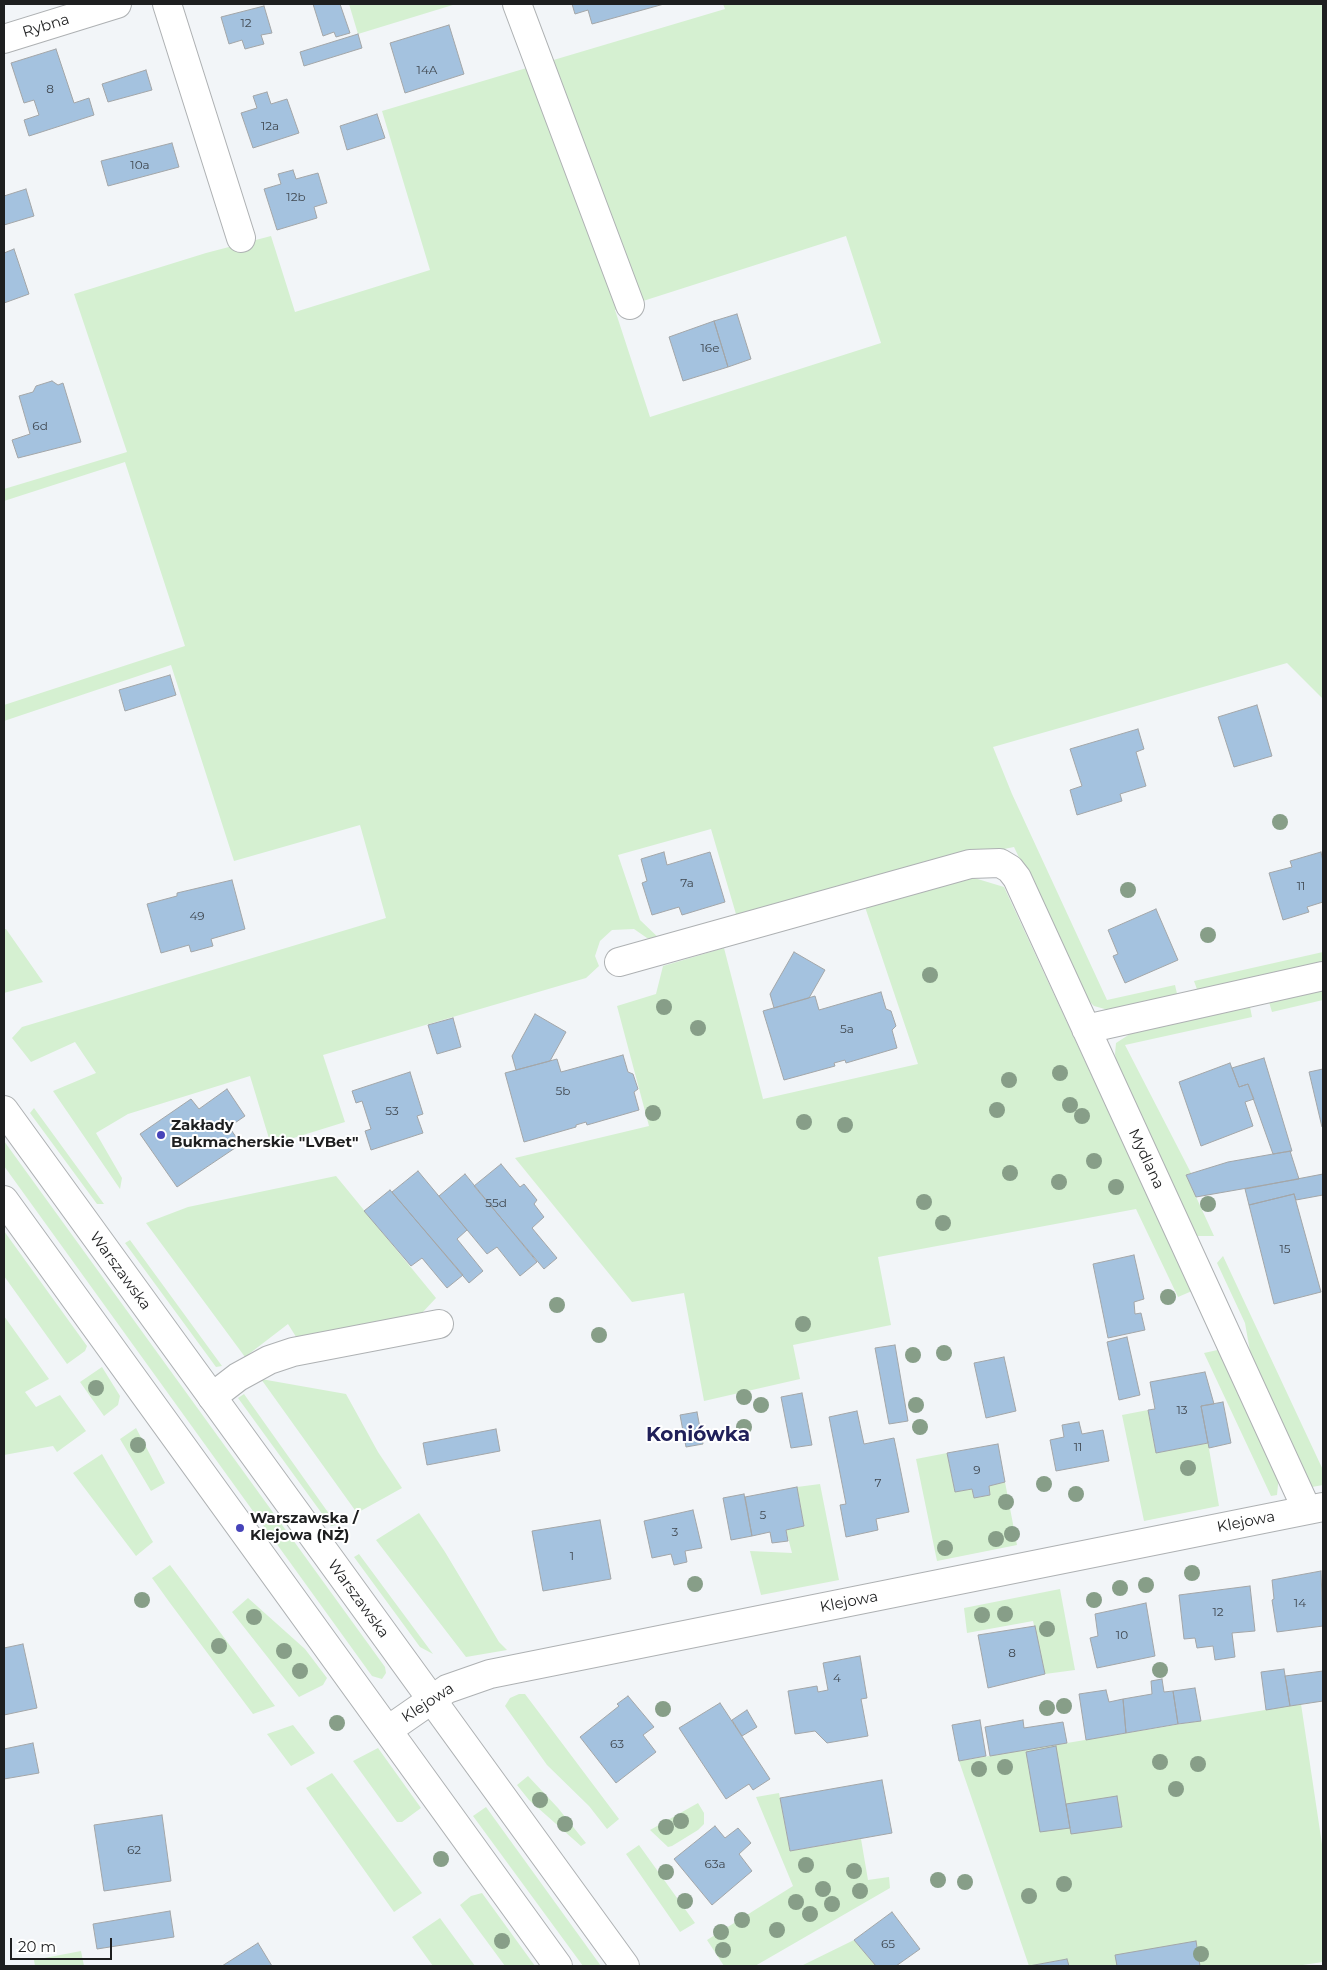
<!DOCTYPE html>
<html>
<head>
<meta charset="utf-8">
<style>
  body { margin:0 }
  #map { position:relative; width:1327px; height:1970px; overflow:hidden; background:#f2f5f8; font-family:Montserrat,sans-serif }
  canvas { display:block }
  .frame { position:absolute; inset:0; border:5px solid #1e1f20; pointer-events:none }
  .scale { position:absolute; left:10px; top:1938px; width:102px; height:22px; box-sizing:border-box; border:2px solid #1e1f20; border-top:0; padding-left:6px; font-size:15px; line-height:18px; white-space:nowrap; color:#1e1f20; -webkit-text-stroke:4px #fff; paint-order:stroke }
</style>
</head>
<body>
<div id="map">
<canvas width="1327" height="1970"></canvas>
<div class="frame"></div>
<div class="scale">20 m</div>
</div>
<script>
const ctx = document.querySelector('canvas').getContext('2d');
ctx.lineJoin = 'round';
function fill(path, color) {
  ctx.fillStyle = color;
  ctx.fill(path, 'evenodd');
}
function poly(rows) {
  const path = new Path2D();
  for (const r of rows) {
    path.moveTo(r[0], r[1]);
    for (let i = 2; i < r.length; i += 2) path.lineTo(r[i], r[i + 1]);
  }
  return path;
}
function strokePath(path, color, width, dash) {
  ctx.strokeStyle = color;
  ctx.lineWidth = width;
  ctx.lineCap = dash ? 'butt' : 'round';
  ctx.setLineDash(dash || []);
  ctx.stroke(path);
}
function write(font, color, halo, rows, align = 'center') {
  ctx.font = font + ' Montserrat,sans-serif';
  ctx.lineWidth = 4;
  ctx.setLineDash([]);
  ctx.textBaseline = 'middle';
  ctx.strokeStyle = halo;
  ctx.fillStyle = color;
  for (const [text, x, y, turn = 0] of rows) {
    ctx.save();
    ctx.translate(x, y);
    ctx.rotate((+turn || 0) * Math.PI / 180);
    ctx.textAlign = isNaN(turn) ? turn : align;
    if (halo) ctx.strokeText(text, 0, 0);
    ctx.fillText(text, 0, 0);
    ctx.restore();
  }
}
const green = poly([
  [349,4,456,4,358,34],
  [723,4,1323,4,1323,699,1287,663,993,747,1012,794,1107,1000,1175,985,1178,998,1112,1011,1094,1006,1087,999,1014,847,954,859,738,921,711,829,618,855,640,920,662,941,647,938,634,929,612,930,600,941,595,956,599,966,586,978,323,1055,345,1122,271,1145,250,1076,128,1114,96,1133,122,1178,120,1189,53,1091,96,1073,75,1042,31,1062,12,1038,22,1027,386,918,360,825,234,861,171,665,4,721,4,705,185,646,125,462,4,501,4,489,127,452,74,294,206,253,271,236,295,312,430,270,382,111,725,9],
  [846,236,881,343,650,417,615,310],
  [971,877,1004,887,1192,1291,1178,1297,1136,1209,878,1257,891,1325,793,1345,800,1379,704,1401,684,1293,632,1302,515,1158,649,1126,617,1006,656,994,663,966,724,948,763,1099,918,1064,865,907],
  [4,929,6,929,43,982,4,993],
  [1323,952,1323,963,1198,992,1194,981],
  [1323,990,1323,1000,1272,1012,1269,1002],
  [1250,1007,1252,1017,1125,1045,1191,1173,1186,1175,1214,1236,1196,1236,1117,1064,1115,1054,1116,1043,1130,1034],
  [34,1108,104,1204,97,1204,30,1113],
  [4,1141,385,1667,386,1673,382,1679,372,1676,4,1166],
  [336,1176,436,1298,421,1314,298,1340,288,1324,245,1357,146,1223,188,1207],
  [4,1231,87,1346,85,1351,67,1364,4,1276],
  [130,1240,222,1366,216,1367,125,1243],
  [1223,1256,1323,1470,1323,1485,1312,1487,1251,1357,1245,1323,1217,1263],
  [4,1316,49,1379,25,1392,36,1407,60,1395,86,1431,57,1452,53,1446,4,1455],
  [1222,1349,1279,1474,1277,1495,1271,1496,1204,1353],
  [102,1367,120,1396,118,1405,104,1416,80,1382],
  [261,1379,346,1394,378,1452,402,1488,357,1513],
  [244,1394,337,1525,331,1526,238,1398],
  [1148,1410,1156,1453,1208,1443,1219,1506,1144,1521,1122,1415],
  [136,1428,165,1483,151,1491,120,1439],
  [947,1453,955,1492,972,1489,974,1498,990,1495,989,1486,1005,1482,1017,1545,937,1561,916,1459],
  [102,1454,153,1542,136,1556,73,1473],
  [820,1484,839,1580,761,1595,750,1551,792,1553,786,1530,804,1526,797,1487],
  [419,1513,445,1552,499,1642,507,1650,466,1657,376,1540],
  [359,1554,433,1654,420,1647,354,1557],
  [170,1565,275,1706,253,1714,170,1603,152,1578],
  [1060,1589,1075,1670,1045,1674,1033,1621,967,1633,964,1608],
  [248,1598,305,1649,327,1678,323,1685,299,1697,232,1612],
  [519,1694,525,1694,619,1819,607,1829,589,1806,547,1765,505,1706,510,1698],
  [1301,1704,1323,1851,1323,1962,1296,1966,1069,1966,1067,1959,1029,1966,959,1761],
  [293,1725,315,1753,291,1766,267,1734],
  [378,1748,421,1808,402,1822,397,1822,353,1761],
  [332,1773,422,1893,394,1912,306,1788],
  [528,1776,558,1808,586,1843,581,1846,529,1800,517,1785],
  [779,1793,790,1851,861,1839,868,1880,889,1877,890,1888,755,1966,724,1966,707,1940,793,1886,756,1797],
  [698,1803,704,1813,704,1824,698,1830,672,1846,668,1847,650,1830],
  [486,1807,601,1966,583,1966,473,1816],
  [639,1845,695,1923,680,1932,626,1854],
  [482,1893,535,1966,505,1966,460,1905,471,1896],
  [440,1918,475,1966,433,1966,412,1937],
  [854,1940,876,1966,801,1966],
  [81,1951,84,1966,35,1966,34,1960]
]);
const building = poly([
  [313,4,340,4,350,33,336,37,334,32,323,36,313,4],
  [572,4,664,4,592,24,588,10,575,14,572,4],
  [264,6,272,33,261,35,264,44,245,49,242,40,229,44,221,17,264,6],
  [449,25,464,74,405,93,390,43,449,25],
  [358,34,362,48,304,66,300,52,358,34],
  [56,49,74,103,89,98,94,115,29,136,24,120,39,115,34,100,24,103,11,63,56,49],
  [146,70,152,90,108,102,102,84,146,70],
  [267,92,271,104,287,99,299,133,253,148,241,113,257,108,253,96,267,92],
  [377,114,385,138,347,150,340,126,377,114],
  [172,143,179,167,108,186,101,161,172,143],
  [293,170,296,179,318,173,327,203,314,207,317,218,277,230,264,189,281,184,278,174,293,170],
  [26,189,34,216,4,225,4,196,26,189],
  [14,249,29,294,4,303,4,253,14,249],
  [737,314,751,359,728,367,714,321,737,314],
  [714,321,728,367,683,381,669,337,714,321],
  [52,381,58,385,63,383,81,442,18,458,12,440,30,434,19,396,33,392,36,386,52,381],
  [170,675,176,695,125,711,119,690,170,675],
  [1257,705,1272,756,1234,767,1218,717,1257,705],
  [1138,729,1144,749,1136,752,1146,786,1120,794,1122,801,1077,815,1070,790,1082,786,1070,749,1138,729],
  [664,852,667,865,710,852,725,902,682,915,679,907,652,915,642,883,647,881,641,859,664,852],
  [1321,852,1323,861,1323,902,1307,907,1309,912,1283,920,1269,873,1292,867,1290,861,1321,852],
  [232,880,245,929,211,939,213,946,191,952,189,945,161,953,147,904,177,896,177,893,232,880],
  [1156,909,1178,960,1125,983,1113,956,1118,954,1108,930,1156,909],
  [794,952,825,970,809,998,774,1008,770,994,794,952],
  [881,992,886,1009,891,1011,896,1026,892,1030,897,1048,846,1063,845,1060,834,1063,835,1066,784,1080,763,1011,815,996,819,1010,881,992],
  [535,1014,566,1032,550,1061,516,1070,512,1056,535,1014],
  [453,1018,461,1047,437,1054,428,1025,453,1018],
  [623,1055,628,1072,633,1074,638,1089,634,1092,639,1110,587,1125,586,1122,576,1125,576,1127,524,1142,505,1073,557,1059,561,1072,623,1055],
  [1264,1058,1292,1151,1273,1154,1248,1084,1239,1087,1232,1068,1264,1058],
  [1230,1063,1239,1087,1248,1084,1254,1099,1245,1102,1253,1126,1201,1146,1179,1082,1230,1063],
  [1323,1069,1323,1127,1322,1127,1309,1072,1323,1069],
  [410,1072,423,1114,417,1116,423,1133,371,1150,365,1131,371,1129,362,1101,356,1103,352,1091,410,1072],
  [227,1089,245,1116,229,1127,241,1144,177,1187,140,1134,191,1099,199,1109,227,1089],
  [1290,1151,1299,1179,1196,1197,1186,1175,1228,1162,1290,1151],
  [501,1164,520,1187,524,1184,537,1200,534,1204,544,1217,532,1228,557,1258,544,1269,474,1186,501,1164],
  [418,1171,467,1230,457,1239,483,1271,469,1283,392,1192,418,1171],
  [465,1174,537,1262,520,1276,497,1247,487,1254,439,1196,465,1174],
  [1323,1174,1323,1195,1296,1200,1294,1194,1249,1205,1245,1189,1323,1174],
  [390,1190,463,1275,447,1288,422,1258,411,1266,364,1211,390,1190],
  [1294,1194,1321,1292,1274,1304,1249,1205,1294,1194],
  [1134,1255,1144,1299,1134,1302,1135,1314,1141,1313,1145,1330,1108,1338,1093,1264,1134,1255],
  [1127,1337,1140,1395,1119,1400,1107,1342,1127,1337],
  [895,1345,908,1421,889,1424,875,1348,895,1345],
  [1004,1357,1016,1411,986,1418,974,1363,1004,1357],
  [1205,1372,1214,1404,1201,1406,1208,1443,1156,1453,1148,1410,1155,1409,1150,1382,1205,1372],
  [802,1393,812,1445,791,1448,781,1397,802,1393],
  [1223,1402,1231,1443,1209,1448,1201,1406,1223,1402],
  [857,1411,864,1444,894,1438,909,1512,876,1519,878,1530,846,1537,840,1505,846,1504,829,1417,857,1411],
  [697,1412,703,1444,686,1447,680,1415,697,1412],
  [1079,1422,1082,1434,1103,1430,1109,1461,1056,1471,1050,1440,1064,1437,1062,1425,1079,1422],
  [496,1429,500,1451,427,1465,423,1443,496,1429],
  [998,1444,1005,1482,989,1486,990,1495,974,1498,972,1489,955,1492,947,1453,998,1444],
  [797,1487,804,1526,786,1530,788,1541,772,1543,770,1532,752,1536,745,1497,797,1487],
  [744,1494,752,1536,731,1540,723,1498,744,1494],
  [693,1510,702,1548,685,1551,687,1562,674,1565,671,1554,652,1558,644,1521,693,1510],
  [600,1520,611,1579,543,1591,532,1531,600,1520],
  [1321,1571,1323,1626,1277,1632,1272,1600,1274,1599,1272,1580,1321,1571],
  [1250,1586,1255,1631,1232,1633,1235,1657,1215,1660,1213,1646,1197,1648,1195,1638,1184,1639,1179,1595,1250,1586],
  [1146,1603,1155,1656,1097,1668,1090,1638,1098,1636,1095,1614,1146,1603],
  [1035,1626,1045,1674,988,1688,978,1635,1035,1626],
  [23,1644,37,1708,4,1715,4,1648,23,1644],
  [860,1656,867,1698,861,1699,868,1736,827,1743,815,1731,795,1734,788,1691,817,1686,818,1692,828,1690,823,1663,860,1656],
  [1284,1669,1290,1706,1266,1710,1261,1672,1284,1669],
  [1323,1671,1323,1701,1290,1706,1285,1676,1323,1671],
  [1162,1679,1164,1692,1173,1691,1178,1724,1126,1733,1123,1699,1152,1694,1151,1681,1162,1679],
  [1195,1688,1201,1721,1178,1724,1173,1691,1195,1688],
  [1106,1690,1109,1702,1123,1699,1126,1733,1086,1740,1079,1694,1106,1690],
  [628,1696,654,1727,643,1735,656,1752,616,1783,580,1737,619,1706,617,1704,628,1696],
  [720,1703,770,1779,753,1790,749,1784,726,1799,679,1728,720,1703],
  [747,1710,757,1727,742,1736,732,1720,747,1710],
  [980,1720,986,1756,959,1761,952,1725,980,1720],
  [1023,1720,1024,1728,1063,1722,1067,1743,990,1756,985,1727,1023,1720],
  [33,1743,39,1773,4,1779,4,1749,33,1743],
  [1056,1746,1070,1828,1040,1832,1026,1752,1056,1746],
  [882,1780,892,1833,790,1851,780,1798,882,1780],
  [1117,1796,1122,1827,1071,1834,1066,1804,1117,1796],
  [162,1815,171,1881,104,1891,94,1825,162,1815],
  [715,1826,725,1838,738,1828,751,1843,739,1854,752,1871,712,1905,674,1859,715,1826],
  [170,1911,174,1937,97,1949,93,1924,170,1911],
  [892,1912,920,1949,896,1966,876,1966,854,1940,892,1912],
  [1196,1941,1200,1966,1117,1966,1115,1955,1196,1941],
  [258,1943,272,1966,222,1966,258,1943],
  [1067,1959,1069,1966,1029,1966,1067,1959]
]);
const minor = poly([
  [167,4,241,238],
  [517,4,630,305],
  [4,39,117,4],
  [619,962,970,864,1000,863,1010,869,1017,878,1307,1510],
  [1086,1029,1323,976],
  [212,1397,238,1377,269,1360,293,1352,439,1324],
  [388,1730,447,1689,490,1674,1323,1507]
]);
const major = poly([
  [4,1110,625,1966],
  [4,1200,558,1966]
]);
const trees = [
  [1280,822],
  [1128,890],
  [1208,935],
  [930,975],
  [664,1007],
  [698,1028],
  [1060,1073],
  [1009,1080],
  [1070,1105],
  [997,1110],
  [653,1113],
  [1082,1116],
  [804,1122],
  [845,1125],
  [1094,1161],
  [1010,1173],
  [1059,1182],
  [1116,1187],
  [924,1202],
  [1208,1204],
  [943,1223],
  [1168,1297],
  [557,1305],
  [803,1324],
  [599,1335],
  [944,1353],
  [913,1355],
  [96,1388],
  [744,1397],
  [761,1405],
  [916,1405],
  [744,1427],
  [920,1427],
  [138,1445],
  [1188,1468],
  [1044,1484],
  [1076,1494],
  [1006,1502],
  [1012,1534],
  [996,1539],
  [945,1548],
  [1192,1573],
  [695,1584],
  [1146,1585],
  [1120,1588],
  [142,1600],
  [1094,1600],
  [1005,1614],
  [982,1615],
  [254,1617],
  [1047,1629],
  [219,1646],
  [284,1651],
  [1160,1670],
  [300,1671],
  [1064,1706],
  [1047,1708],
  [663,1709],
  [337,1723],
  [1160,1762],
  [1198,1764],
  [1005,1767],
  [979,1769],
  [1176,1789],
  [540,1800],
  [681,1821],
  [565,1824],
  [666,1827],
  [441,1859],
  [806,1865],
  [854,1871],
  [666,1872],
  [938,1880],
  [965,1882],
  [1064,1884],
  [823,1889],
  [860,1891],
  [1029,1896],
  [685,1901],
  [796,1902],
  [832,1904],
  [810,1914],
  [742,1920],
  [777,1930],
  [721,1932],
  [502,1941],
  [723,1950],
  [1201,1954]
];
const markers = [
  [161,1135,5,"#4643b9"],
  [240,1528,5,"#4643b9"]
];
const numberNames = [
  ["12",246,23],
  ["14A",427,70],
  ["8",50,89],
  ["12a",270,126],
  ["10a",140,165],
  ["12b",296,197],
  ["16e",710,348],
  ["6d",40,426],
  ["7a",687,883],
  ["11",1301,886],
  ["49",197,916],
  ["5a",847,1029],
  ["5b",563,1091],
  ["53",392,1111],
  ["55d",496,1203],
  ["15",1285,1249],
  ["13",1182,1410],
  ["11",1078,1447],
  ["9",977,1470],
  ["7",878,1483],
  ["5",763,1515],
  ["3",675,1532],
  ["1",572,1556],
  ["14",1300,1603],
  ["12",1218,1612],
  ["10",1122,1635],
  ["8",1012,1653],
  ["4",837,1678],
  ["63",617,1744],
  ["62",134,1850],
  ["63a",715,1864],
  ["65",888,1944]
];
const streetNames = [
  ["Rybna",46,26,-17],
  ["Mydlana",1146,1159,65],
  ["Warszawska",120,1271,54],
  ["Klejowa",1246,1522,-11],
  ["Warszawska",358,1599,54],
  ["Klejowa",849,1602,-11],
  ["Klejowa",428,1703,-33]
];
const poiNames = [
  ["Zakłady",171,1126],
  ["Bukmacherskie \"LVBet\"",171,1143],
  ["Warszawska /",250,1519],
  ["Klejowa (NŻ)",250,1536]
];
const districtNames = [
  ["Koniówka",698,1435]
];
fill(green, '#d5f0d1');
fill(building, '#a4c2df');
strokePath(building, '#a3a6a8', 1);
strokePath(minor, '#aeb1b3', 30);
strokePath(major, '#aeb1b3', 30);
strokePath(minor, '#fff', 28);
strokePath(major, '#fff', 28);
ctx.fillStyle = '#879e88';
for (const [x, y] of trees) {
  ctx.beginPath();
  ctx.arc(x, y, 8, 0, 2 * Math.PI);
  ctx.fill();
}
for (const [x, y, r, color] of markers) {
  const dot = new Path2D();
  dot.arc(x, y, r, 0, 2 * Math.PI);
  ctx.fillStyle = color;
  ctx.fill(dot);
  strokePath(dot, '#fff', 2);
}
write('12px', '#404850', null, numberNames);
write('15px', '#1e1f20', '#fff', streetNames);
write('bold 15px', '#1e1f20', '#fff', poiNames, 'left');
write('bold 20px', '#202059', '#fff', districtNames);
</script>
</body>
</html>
